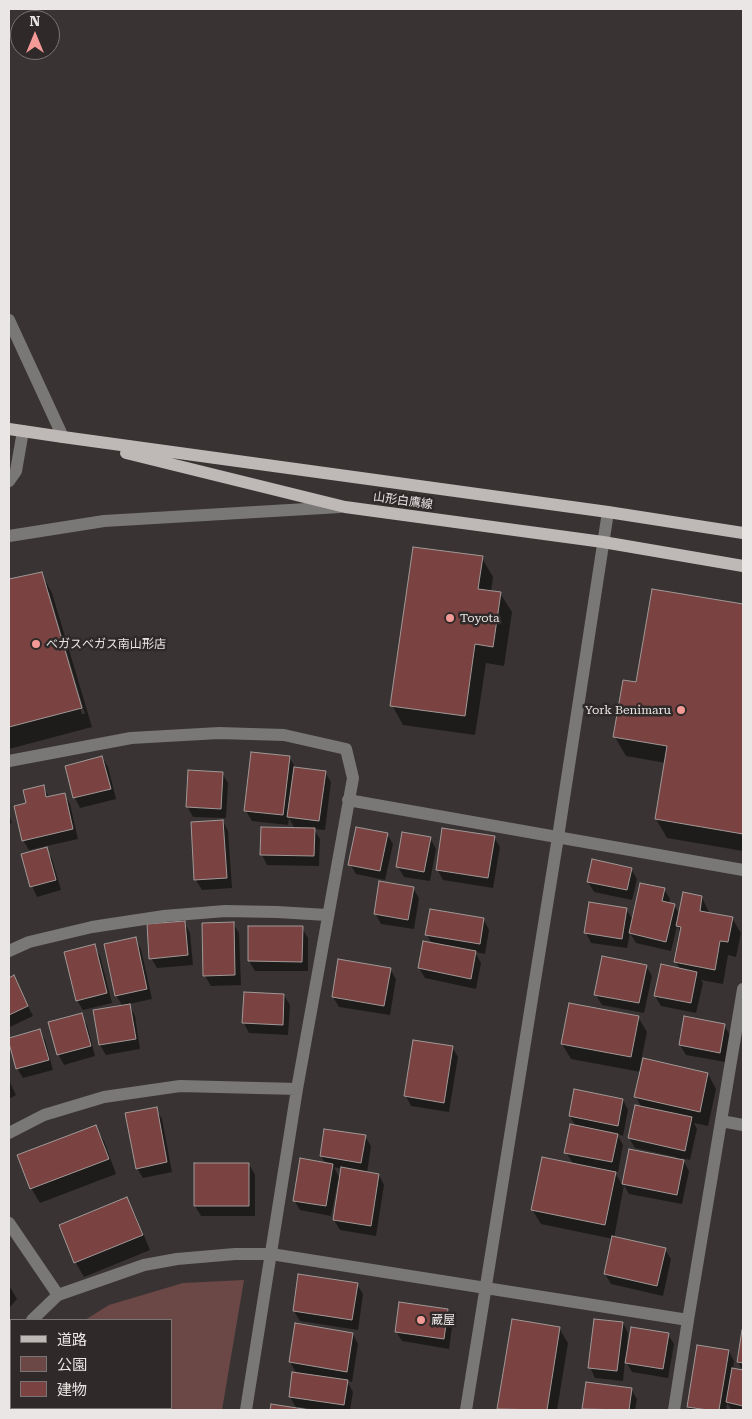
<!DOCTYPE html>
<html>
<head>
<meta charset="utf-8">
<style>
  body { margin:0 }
  #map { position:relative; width:752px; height:1419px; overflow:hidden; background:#393433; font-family:"Roboto Serif","Noto Sans JP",serif }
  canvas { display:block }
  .frame { position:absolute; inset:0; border:10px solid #e9e6e5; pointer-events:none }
  .legend { position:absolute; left:10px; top:1319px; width:162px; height:90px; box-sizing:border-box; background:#2f2a29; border:1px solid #797574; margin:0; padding:6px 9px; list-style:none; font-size:15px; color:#e9e6e5 }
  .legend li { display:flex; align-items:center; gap:10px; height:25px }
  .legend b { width:25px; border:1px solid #797574 }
  .north { position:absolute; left:10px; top:10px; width:50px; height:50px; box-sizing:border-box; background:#2f2a29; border:1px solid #797574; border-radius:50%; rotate:0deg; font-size:14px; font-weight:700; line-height:20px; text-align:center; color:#e9e6e5 }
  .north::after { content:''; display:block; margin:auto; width:18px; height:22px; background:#f59b97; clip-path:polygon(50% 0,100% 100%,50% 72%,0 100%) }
</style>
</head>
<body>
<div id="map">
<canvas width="752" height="1419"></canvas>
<div class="frame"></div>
<ul class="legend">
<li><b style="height:6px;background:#beb8b7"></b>道路</li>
<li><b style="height:14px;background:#6b4846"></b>公園</li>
<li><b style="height:14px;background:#7a4341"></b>建物</li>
</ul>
<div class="north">N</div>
</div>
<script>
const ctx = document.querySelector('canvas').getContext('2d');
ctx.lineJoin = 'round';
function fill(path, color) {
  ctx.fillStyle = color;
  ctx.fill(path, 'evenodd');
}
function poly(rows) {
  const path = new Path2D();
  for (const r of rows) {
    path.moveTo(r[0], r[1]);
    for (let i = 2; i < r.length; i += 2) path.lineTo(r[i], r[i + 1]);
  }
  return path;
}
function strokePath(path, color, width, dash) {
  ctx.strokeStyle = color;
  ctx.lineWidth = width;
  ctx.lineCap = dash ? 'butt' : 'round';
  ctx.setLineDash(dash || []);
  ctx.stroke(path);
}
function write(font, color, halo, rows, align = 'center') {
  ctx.font = font + ' "Roboto Serif","Noto Sans JP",serif';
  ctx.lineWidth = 5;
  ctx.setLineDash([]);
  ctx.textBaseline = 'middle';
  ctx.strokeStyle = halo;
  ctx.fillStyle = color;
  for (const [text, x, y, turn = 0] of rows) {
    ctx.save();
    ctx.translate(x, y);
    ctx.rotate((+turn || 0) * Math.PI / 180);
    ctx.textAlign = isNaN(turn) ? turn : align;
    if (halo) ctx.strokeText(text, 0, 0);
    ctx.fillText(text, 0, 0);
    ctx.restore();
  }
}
const green = poly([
  [244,1280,222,1410,9,1410,9,1386,11,1384,11,1408,171,1408,171,1320,85,1320,109,1305,183,1283]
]);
const shadow = poly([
  [482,558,493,577,491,592,500,593,512,612,504,666,486,663,475,735,403,725,392,705],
  [41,573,52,593,92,727,9,749,9,581],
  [46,592,49,592,85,714,82,714],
  [653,590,743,605,743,851,667,838,656,819,666,763,626,756,615,737,637,683],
  [102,757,108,767,116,799,80,808,75,798],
  [289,757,295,767,325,772,331,782,325,830,314,829,320,839,319,866,267,865,262,855,262,828,295,829,289,818,288,825,252,821,246,811],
  [222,773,228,783,226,818,193,817,187,806],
  [43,786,49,797,64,794,70,804,78,839,29,850,23,840],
  [9,814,12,823,9,824],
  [223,821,228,831,232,888,202,890,196,880],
  [387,834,393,844,385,880,356,874,350,864],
  [494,837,500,847,493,888,443,880,437,869],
  [430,838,436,849,430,881,404,877,398,867],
  [46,849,52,859,61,890,37,897,32,886],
  [631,869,637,879,632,900,594,892,588,882],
  [413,888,419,898,414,929,381,924,375,913],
  [664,889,670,899,669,904,674,905,680,915,702,898,710,914,732,918,741,933,736,957,728,955,723,984,701,980,703,983,696,1013,661,1006,655,996,680,969,676,962,681,932,677,926,671,951,636,943,630,933,627,948,591,943,586,933,626,909,633,920],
  [484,920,489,930,485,954,475,952,481,963,476,989,425,978,419,968,432,944,427,935],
  [184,922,190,933,193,965,157,968,151,958],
  [233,923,239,933,241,985,211,986,205,976],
  [302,928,308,938,308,971,255,971,249,961],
  [135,939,141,949,152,999,129,1004,135,1016,140,1049,106,1055,100,1045,123,1007,116,995],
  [94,946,100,956,112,1003,83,1010,77,1000],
  [646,966,652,976,644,1013,602,1005,596,995],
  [390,969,396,979,390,1015,339,1007,333,997],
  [13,977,33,1016,10,1027,9,1025,9,979],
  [245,993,284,995,290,1005,288,1035,249,1033,244,1023],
  [81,1015,87,1025,95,1056,64,1065,58,1054],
  [638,1017,647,1032,640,1066,708,1074,716,1089,708,1126,694,1123,697,1129,690,1160,682,1158,689,1171,682,1204,629,1194,624,1185,614,1238,665,1249,671,1259,663,1296,611,1284,605,1274,613,1239,541,1224,532,1209,573,1164,566,1152,576,1127,570,1116,623,1100,628,1110,623,1136,617,1134,623,1145,618,1172,614,1171,623,1186,630,1150,676,1159,676,1157,635,1148,629,1138,642,1108,636,1097,641,1072,571,1059,562,1044],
  [724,1025,730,1035,725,1062,686,1055,680,1045],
  [39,1030,45,1040,53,1070,23,1078,17,1068,9,1039],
  [452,1047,458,1057,449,1112,411,1106,406,1096],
  [9,1080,16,1095,9,1099],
  [156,1109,162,1119,172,1172,143,1178,137,1168],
  [95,1126,104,1141,116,1174,40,1203,31,1188],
  [365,1136,371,1146,367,1173,379,1175,384,1185,376,1236,340,1230,334,1220,340,1181,338,1181,331,1216,300,1210,294,1200,326,1164,321,1156],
  [334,1167,342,1169,340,1179],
  [195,1164,249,1164,255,1175,255,1216,201,1216,195,1206],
  [127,1199,135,1214,150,1250,84,1277,76,1263,60,1226],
  [357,1284,363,1294,358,1330,300,1321,294,1311],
  [9,1285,17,1299,9,1308],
  [447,1310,453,1320,449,1349,402,1341,396,1331],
  [513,1320,559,1328,568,1343,557,1410,499,1410,498,1409],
  [623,1323,628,1333,627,1347,668,1334,674,1344,668,1378,632,1372,625,1360,623,1381,595,1378,590,1367],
  [743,1333,743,1370,738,1362],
  [353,1334,358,1344,352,1382,347,1381,353,1392,350,1410,319,1410,298,1407,297,1409,303,1410,271,1410,272,1405,297,1409,290,1397,297,1374,290,1362],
  [729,1351,734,1361,733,1370,743,1371,743,1410,732,1410,727,1403,726,1410,690,1410,688,1406],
  [587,1383,631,1389,637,1399,635,1410,584,1410]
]);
const building = poly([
  [413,547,483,556,478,589,501,592,493,647,475,644,465,716,390,706,413,547],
  [42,572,82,708,9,727,9,579,42,572],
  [652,589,743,604,743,834,655,819,667,746,613,737,623,680,636,682,652,589],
  [251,752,290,756,283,815,244,811,251,752],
  [102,756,111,789,73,798,65,766,102,756],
  [294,767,326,771,319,821,287,817,294,767],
  [188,770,223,772,221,809,186,807,188,770],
  [44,785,46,797,65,793,73,829,22,841,14,806,26,803,23,790,44,785],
  [223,820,227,878,194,880,191,822,223,820],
  [261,827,315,828,314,856,260,855,261,827],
  [356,827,388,833,380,871,348,865,356,827],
  [442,828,495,836,488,878,436,870,442,828],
  [402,832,431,837,424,872,396,867,402,832],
  [47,847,56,880,30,887,21,854,47,847],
  [592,859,632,868,627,890,587,882,592,859],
  [379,881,414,887,408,920,374,914,379,881],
  [640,883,665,888,662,901,675,904,666,942,629,933,640,883],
  [683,892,702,896,700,911,733,917,728,942,720,941,715,970,674,962,681,927,676,926,683,892],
  [589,902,627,908,622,939,584,933,589,902],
  [430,909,484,918,480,944,425,935,430,909],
  [185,921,188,955,149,959,147,924,185,921],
  [234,922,235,975,203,976,202,923,234,922],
  [248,926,303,926,302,962,248,961,248,926],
  [136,937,147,989,115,996,104,944,136,937],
  [423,941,476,951,471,979,418,968,423,941],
  [95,944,107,993,76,1001,64,952,95,944],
  [602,956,647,965,639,1003,594,995,602,956],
  [338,959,391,968,384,1006,332,997,338,959],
  [661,964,697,972,691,1003,654,996,661,964],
  [14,975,28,1006,9,1015,9,978,14,975],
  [244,992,284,994,283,1025,242,1023,244,992],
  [569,1003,639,1016,631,1057,561,1044,569,1003],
  [130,1004,136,1039,99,1045,93,1010,130,1004],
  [82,1013,91,1046,57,1055,48,1022,82,1013],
  [684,1016,725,1024,720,1053,679,1045,684,1016],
  [40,1029,49,1060,16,1069,9,1043,9,1038,40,1029],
  [413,1040,453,1046,444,1103,404,1096,413,1040],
  [643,1058,708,1073,700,1112,634,1097,643,1058],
  [574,1089,623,1099,618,1126,569,1116,574,1089],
  [635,1105,692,1117,685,1151,628,1138,635,1105],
  [157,1107,167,1162,136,1169,125,1113,157,1107],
  [570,1124,618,1134,612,1162,564,1153,570,1124],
  [96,1125,109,1159,30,1189,17,1155,96,1125],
  [324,1129,366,1135,361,1163,320,1156,324,1129],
  [629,1149,684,1160,677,1195,622,1184,629,1149],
  [542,1157,616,1172,605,1225,531,1210,542,1157],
  [300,1158,333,1164,326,1206,293,1201,300,1158],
  [194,1163,249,1163,249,1206,194,1206,194,1163],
  [341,1167,379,1174,371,1226,333,1220,341,1167],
  [127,1197,143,1235,74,1263,59,1225,127,1197],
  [612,1236,666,1248,657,1286,604,1274,612,1236],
  [298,1274,358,1283,352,1320,293,1311,298,1274],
  [399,1302,448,1309,444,1339,395,1332,399,1302],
  [512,1319,560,1327,547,1410,497,1409,512,1319],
  [594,1319,623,1322,617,1371,588,1368,594,1319],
  [295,1323,353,1333,347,1372,289,1362,295,1323],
  [631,1327,669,1333,663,1369,625,1363,631,1327],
  [742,1330,743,1330,743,1363,737,1362,742,1330],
  [697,1345,729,1350,719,1410,708,1410,687,1407,697,1345],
  [732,1368,743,1370,743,1406,726,1402,732,1368],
  [292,1372,348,1380,344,1405,289,1397,292,1372],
  [586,1382,632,1388,629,1410,582,1409,586,1382],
  [271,1404,310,1410,270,1410,271,1404]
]);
const minor = poly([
  [9,320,63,437],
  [9,481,16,471,23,431],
  [9,536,104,521,340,507],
  [9,761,131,738,219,733,284,735,346,749,353,778,297,1089,246,1410],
  [348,800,743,870],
  [9,951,29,942,92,927,164,916,225,911,277,912,327,915],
  [721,1121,743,1125],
  [9,1133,44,1115,104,1097,180,1086,297,1089],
  [9,1223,58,1295],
  [32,1320,58,1295,144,1265,177,1259,235,1254,271,1254,688,1320],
  [9,1344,11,1341],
  [466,1410,558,837,608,512],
  [674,1410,688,1320,743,989]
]);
const major = poly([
  [9,429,63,437,608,512,743,533],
  [126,453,345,507,603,542,743,566]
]);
const markers = [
  [450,618,5,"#f59b97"],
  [36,644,5,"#f59b97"],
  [681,710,5,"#f59b97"],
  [421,1320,5,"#f59b97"]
];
const streetNames = [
  ["山形白鷹線",403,501,8]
];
const poiNames = [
  ["Toyota",460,618],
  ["べガスべガス南山形店",46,644],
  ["York Benimaru",671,710,"right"],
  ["蔵屋",431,1320]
];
fill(green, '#6b4846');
fill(shadow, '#0007');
fill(building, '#7a4341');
strokePath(building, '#9f9998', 1);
strokePath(minor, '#7a7777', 12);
strokePath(major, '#beb8b7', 12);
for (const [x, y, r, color] of markers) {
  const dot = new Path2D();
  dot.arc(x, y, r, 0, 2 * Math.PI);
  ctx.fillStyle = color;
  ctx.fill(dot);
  strokePath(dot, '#2f2a29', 2);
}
write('12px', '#e9e6e5', '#2f2a29', streetNames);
write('12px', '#e9e6e5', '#2f2a29', poiNames, 'left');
</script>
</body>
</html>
